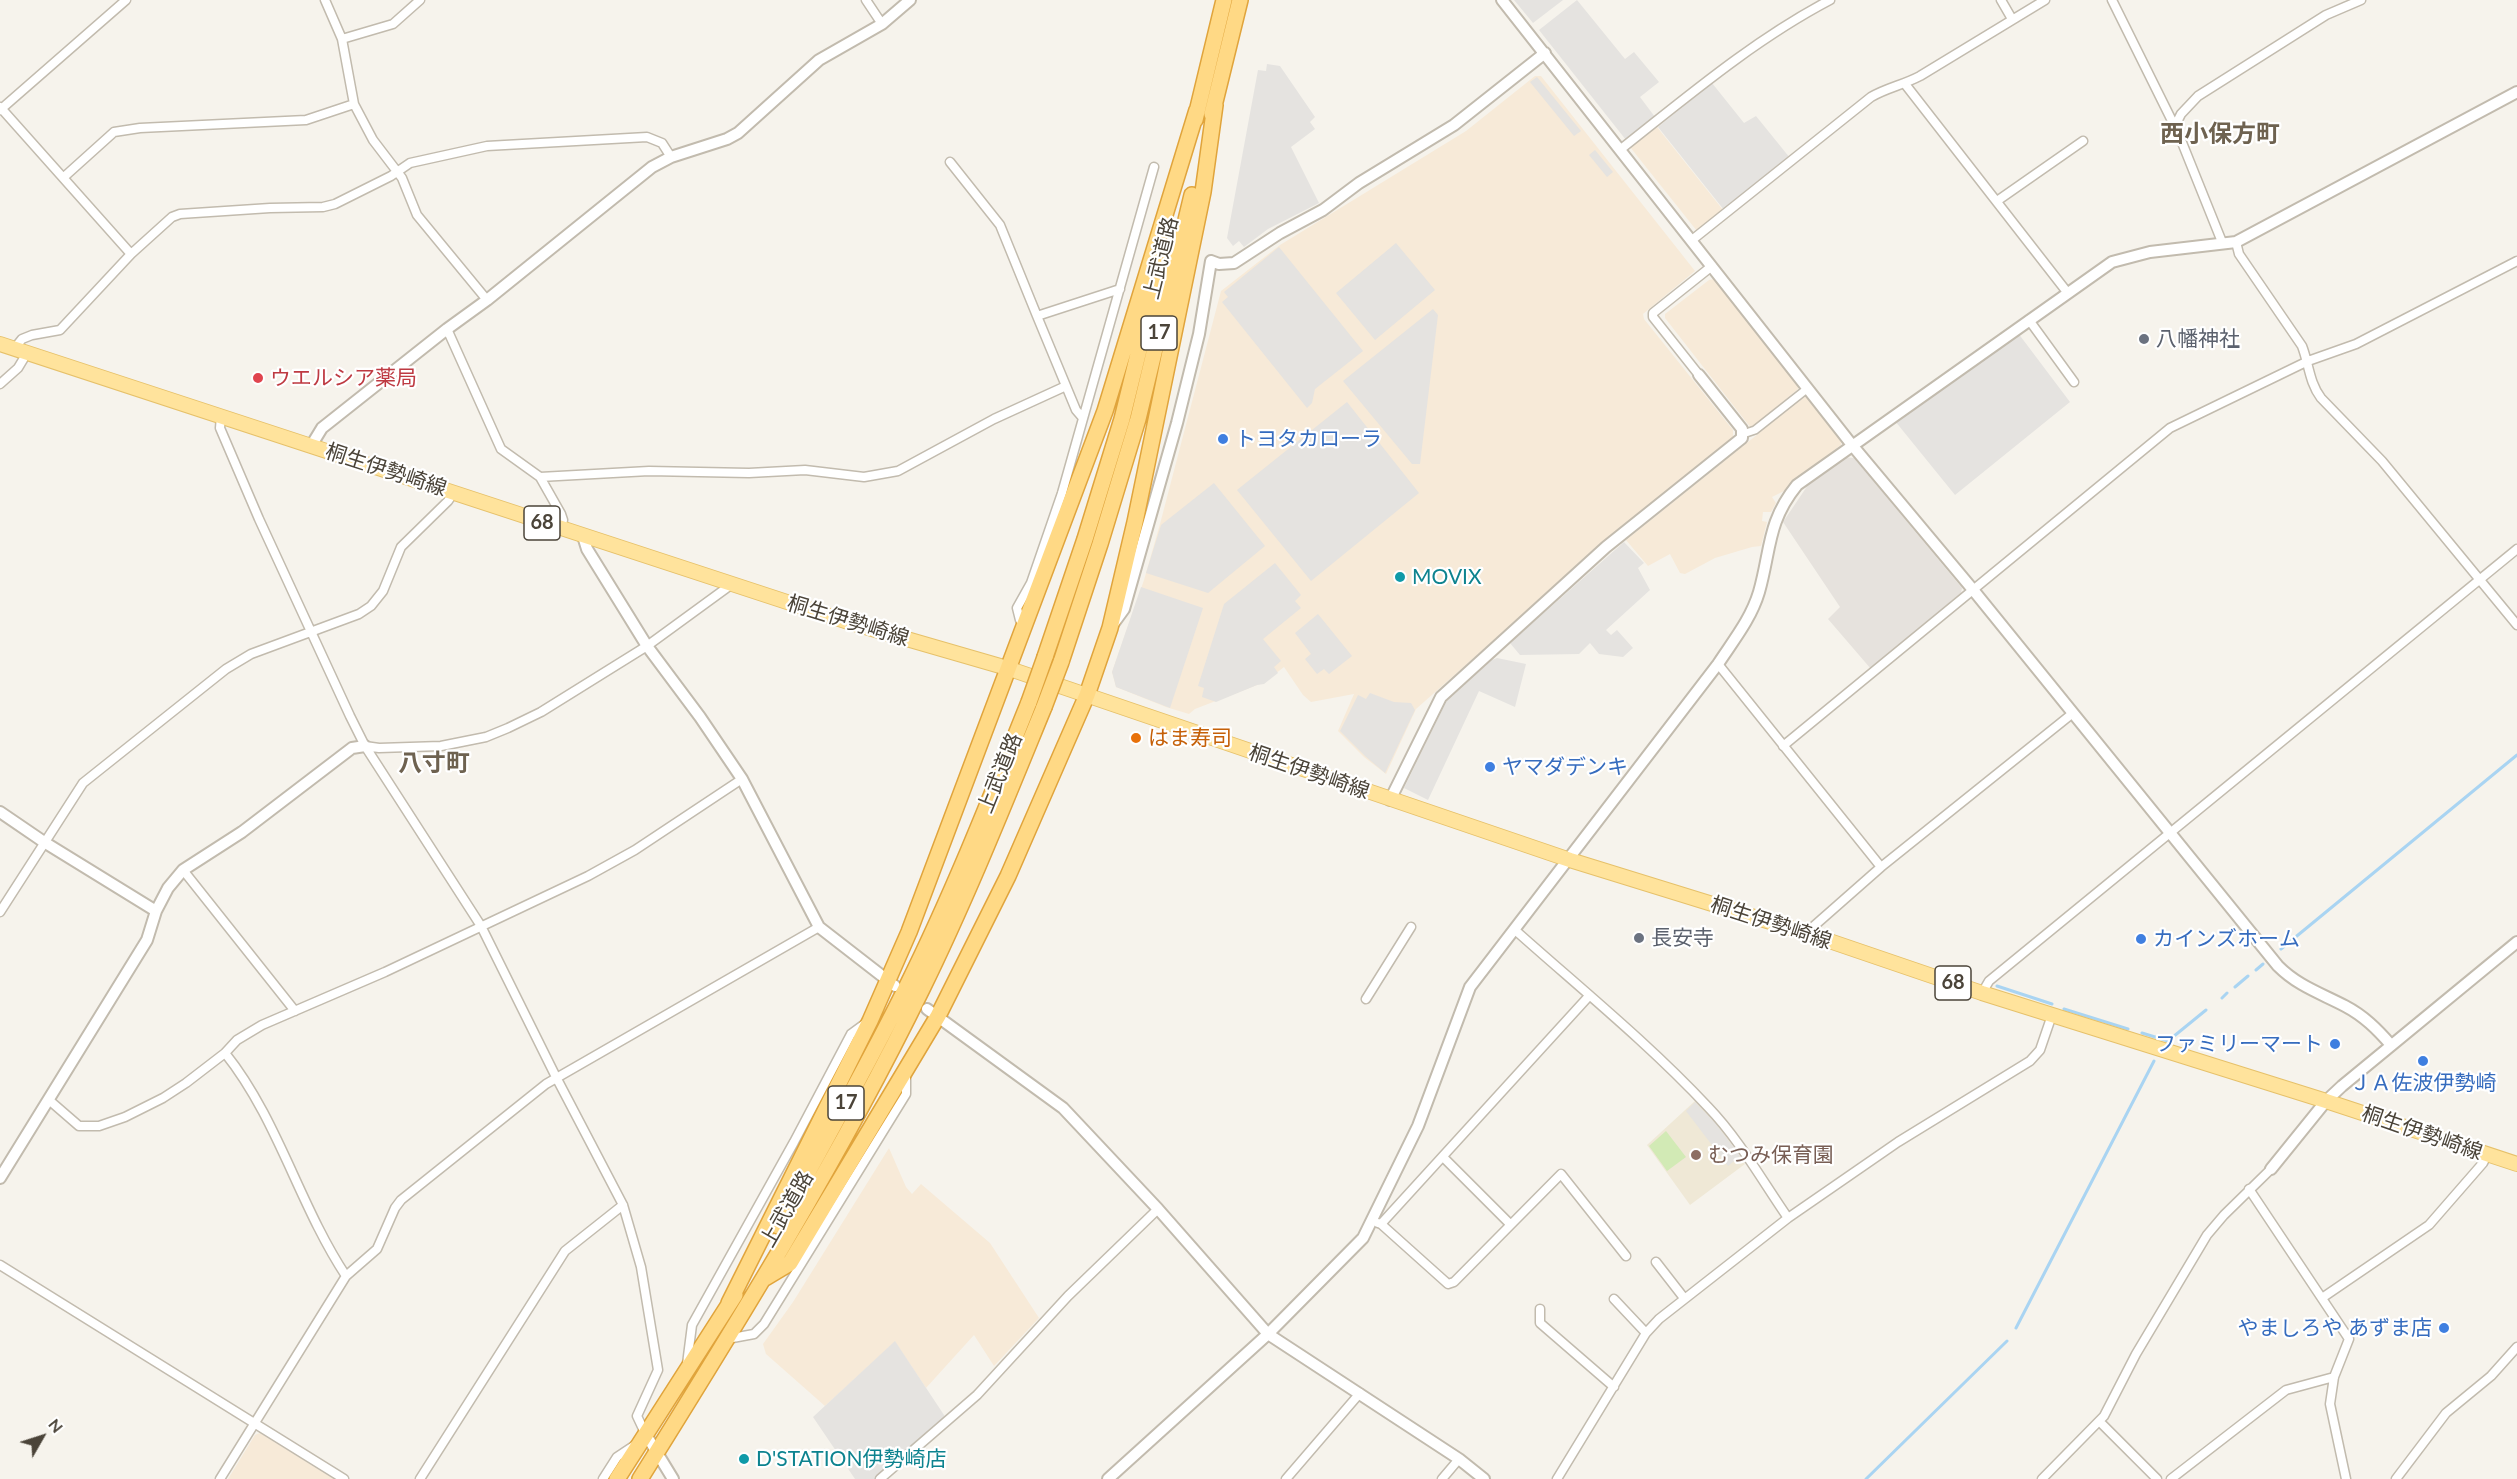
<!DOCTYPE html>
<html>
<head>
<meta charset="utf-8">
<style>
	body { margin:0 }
	#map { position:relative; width:2517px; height:1479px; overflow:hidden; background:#f6f3ec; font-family:Lato,sans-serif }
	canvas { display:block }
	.north { position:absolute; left:12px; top:1407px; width:60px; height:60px; -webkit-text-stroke:4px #fff; paint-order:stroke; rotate:51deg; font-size:16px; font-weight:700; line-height:24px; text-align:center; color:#4b4439 }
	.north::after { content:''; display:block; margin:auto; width:21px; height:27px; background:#4b4439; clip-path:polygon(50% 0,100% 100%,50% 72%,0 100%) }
</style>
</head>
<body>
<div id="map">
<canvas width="2517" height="1479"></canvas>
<div class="north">N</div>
</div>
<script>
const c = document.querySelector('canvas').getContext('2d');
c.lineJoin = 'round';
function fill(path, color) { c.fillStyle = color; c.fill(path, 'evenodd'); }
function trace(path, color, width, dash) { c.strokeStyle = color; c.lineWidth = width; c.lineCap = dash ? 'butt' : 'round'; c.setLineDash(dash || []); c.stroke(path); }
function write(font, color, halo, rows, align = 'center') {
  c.font = font + ' Lato,"Noto Sans JP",sans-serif'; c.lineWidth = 4.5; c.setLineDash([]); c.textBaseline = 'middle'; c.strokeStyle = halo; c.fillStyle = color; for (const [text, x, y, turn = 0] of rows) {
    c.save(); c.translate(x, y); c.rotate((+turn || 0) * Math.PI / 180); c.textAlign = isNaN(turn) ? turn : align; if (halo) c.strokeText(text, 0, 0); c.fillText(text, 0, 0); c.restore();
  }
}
const commercial = new Path2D(`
	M 1535,76 L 1541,76 L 1695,271 L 1643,314 L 1644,319 L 1733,430 L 1733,439 L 1613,535 L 1416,709 L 1386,774 L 1364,757 L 1338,731 L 1354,694 L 1311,702 L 1303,695 L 1284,667 L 1265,682 L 1195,709 L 1189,714 L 1166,707 L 1116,687 L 1112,672 L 1144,580 L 1160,524 L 1221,291 L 1280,245 L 1466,131 Z
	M 1657,127 L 1723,210 L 1697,231 L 1630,147 Z
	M 1714,279 L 1798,384 L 1798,389 L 1760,421 L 1765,428 L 1805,397 L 1810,398 L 1842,439 L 1841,445 L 1794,481 L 1784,491 L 1772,497 L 1776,503 L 1771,512 L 1763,512 L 1762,521 L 1767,522 L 1761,546 L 1752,547 L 1715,558 L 1685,574 L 1680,573 L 1670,554 L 1648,566 L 1626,540 L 1763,430 L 1757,423 L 1751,428 L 1665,318 L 1665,314 L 1709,280 Z
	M 889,1148 L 906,1187 L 912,1194 L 921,1184 L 990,1243 L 1039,1318 L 994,1366 L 974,1335 L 926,1388 L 895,1342 L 825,1406 L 766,1354 L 763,1344 L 793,1302 Z
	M 260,1433 L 334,1479 L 228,1479 L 255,1435 Z`);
const industrial = new Path2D(`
	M 1843,457 L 1854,458 L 1962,588 L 1961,593 L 1871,669 L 1828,619 L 1840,607 L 1783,522 L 1808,485 Z`);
const education = new Path2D(`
	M 1696,1100 L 1717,1123 L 1745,1164 L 1690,1205 L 1647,1145 Z`);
const green = new Path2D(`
	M 1666,1131 L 1686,1157 L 1667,1171 L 1649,1146 Z`);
const parking = new Path2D(`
	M 1514,0 L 1563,0 L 1533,23 Z
	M 1577,0 L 1625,59 L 1634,52 L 1659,82 L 1640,97 L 1655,117 L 1626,140 L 1539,30 Z
	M 1267,64 L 1280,66 L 1315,117 L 1310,122 L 1315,129 L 1291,147 L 1319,203 L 1268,229 L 1244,247 L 1239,241 L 1233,246 L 1227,238 L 1258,70 L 1266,71 Z
	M 1537,77 L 1581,131 L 1574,136 L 1530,82 Z
	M 1712,83 L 1744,123 L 1756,116 L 1790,158 L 1724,210 L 1658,127 Z
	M 1595,150 L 1613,172 L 1607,177 L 1589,155 Z
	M 1396,243 L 1435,290 L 1375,340 L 1336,293 Z
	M 1279,247 L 1363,351 L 1315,389 L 1312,403 L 1307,408 L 1222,302 L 1228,297 L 1224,292 Z
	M 1433,309 L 1438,315 L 1420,464 L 1412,464 L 1343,381 Z
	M 2018,333 L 2070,402 L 1955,495 L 1895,421 Z
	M 1347,402 L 1419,493 L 1311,581 L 1237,490 Z
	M 1214,483 L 1265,546 L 1208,593 L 1146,573 L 1161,525 Z
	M 1624,542 L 1644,563 L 1638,568 L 1650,590 L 1606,630 L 1611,635 L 1617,630 L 1633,648 L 1623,657 L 1599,654 L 1590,643 L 1579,654 L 1520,655 L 1510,643 Z
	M 1275,563 L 1301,595 L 1295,601 L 1301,608 L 1263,639 L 1281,661 L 1274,667 L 1278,673 L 1264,684 L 1257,685 L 1216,702 L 1202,697 L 1204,688 L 1198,686 L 1224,604 Z
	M 1141,587 L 1203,608 L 1170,708 L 1116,687 L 1112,672 Z
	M 1318,614 L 1352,656 L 1329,674 L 1324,669 L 1317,674 L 1305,659 L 1311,654 L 1295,633 Z
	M 1497,658 L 1526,664 L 1515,707 L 1479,691 L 1428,800 L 1404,788 L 1446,702 L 1492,660 Z
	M 1370,693 L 1394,702 L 1411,703 L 1415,710 L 1385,773 L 1365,756 L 1340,731 L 1358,695 L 1366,699 Z
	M 1695,1102 L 1716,1124 L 1740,1156 L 1728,1166 L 1686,1111 Z
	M 895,1341 L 946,1418 L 877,1479 L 855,1479 L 813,1417 Z`);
const stream = new Path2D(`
	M 2281,949 L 2517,755
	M 2256,970 L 2263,964
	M 1997,986 L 2052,1004
	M 2235,987 L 2248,976
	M 2222,998 L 2227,993
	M 2064,1009 L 2128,1029
	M 2142,1033 L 2168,1041 L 2206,1010
	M 2016,1328 L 2154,1061
	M 1866,1479 L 2007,1341`);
const pedestrian = new Path2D(`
	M 1743,434 L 1755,430 L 1808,388`);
const minor = new Path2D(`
	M 325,0 L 342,39 L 354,104 L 373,140 L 402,178 L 417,215 L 487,300
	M 866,0 L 882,24
	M 2001,0 L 2012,19
	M 2112,0 L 2179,135 L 2222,242
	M 342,39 L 393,24 L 420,0
	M 1905,84 L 2067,292
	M 0,107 L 131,254
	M 0,110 L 126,0
	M 2175,126 L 2181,114 L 2198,96 L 2326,15 L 2361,0
	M 1621,149 C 1688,96 1754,40 1830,0
	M 950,162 L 1000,225 L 1037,316 L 1120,289
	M 64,177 L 114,132 L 140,128 L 306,120 L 354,104
	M 1997,201 L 2083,141
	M 1692,240 L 1871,97 C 1886,88 1903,85 1920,76 L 2045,0
	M 2236,242 L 2239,254 L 2302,346 C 2309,364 2309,382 2321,398 L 2382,461 L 2517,625
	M 1037,316 L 1076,410 L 1082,417
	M 2029,320 L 2074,382
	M 447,329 L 501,449 L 540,477 L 561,514 L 563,520 L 561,529
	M 14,349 L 22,339 L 32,335 L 60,330 L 131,254 L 172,217 L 180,214 L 270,208 L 323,207 L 335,204 L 391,176 L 410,163 L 487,146 L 647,137 L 662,143 L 671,157
	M 1699,375 L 1653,317 L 1653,313 L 1712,266
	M 0,384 L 18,368 L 27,353
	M 221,416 L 220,428 L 259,519 L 350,716 L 365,746 L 481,926 L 556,1077 L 623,1205 L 641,1267 L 658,1370 L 637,1416 L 645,1433
	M 540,477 L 649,471 L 749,473 L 805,470 L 864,477 L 898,471 L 994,419 L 1066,386
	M 1025,625 L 1020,620 L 1017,608 L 1031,583 L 1062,493 L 1154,167
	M 1718,664 L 1881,867
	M 365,746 L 379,748 L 441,746 L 486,737 L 508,728 L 541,712 L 647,646 L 732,584
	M 1783,746 L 2170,428 L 2308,361 L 2356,344 L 2517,261
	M 183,870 L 295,1011
	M 0,912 L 83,783 L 226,669 L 251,654 L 359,614 L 371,606 L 383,591 L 401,547 L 448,501 L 454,492
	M 1515,930 C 1580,988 1648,1043 1708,1107 C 1739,1139 1763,1182 1788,1218
	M 1806,933 L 1881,867 L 2073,713
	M 1982,993 L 1989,981 L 2517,549
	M 1366,999 L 1411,927
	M 225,1053 C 278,1119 299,1205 346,1276
	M 49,1100 L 79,1126 L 99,1126 L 125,1117 L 163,1098 L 186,1083 L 225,1053 L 237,1040 L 262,1025 L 385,972 L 588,876 L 635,850 L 742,779
	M 1443,1157 L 1510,1224
	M 2249,1189 L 2349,1339 L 2334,1377 L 2330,1404 L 2346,1479
	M 1378,1223 L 1381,1224 L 1589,996
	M 1381,1224 L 1448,1284 L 1454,1282 L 1561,1174 L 1626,1256
	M 1656,1262 L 1684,1298
	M 0,1265 L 344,1479
	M 2322,1298 L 2429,1225 L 2483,1163 L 2487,1155
	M 1614,1299 L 1646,1333
	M 1540,1309 L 1540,1323 L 1614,1387
	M 727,1339 L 754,1334 L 764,1324 L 906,1094 L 906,1074
	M 687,1364 L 692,1325 L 794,1142 L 851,1034 L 866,1023
	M 2100,1422 L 2157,1479
	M 220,1479 L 346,1276 L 377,1249 L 395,1208 L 401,1200 L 546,1084 L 819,927
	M 420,1479 L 565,1251 L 623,1205
	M 603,1479 L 617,1457 L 635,1445
	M 880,1479 L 977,1395 L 1068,1296 L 1158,1209
	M 1286,1479 L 1360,1393
	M 1442,1479 L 1459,1459
	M 1557,1479 L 1646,1333 L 1659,1319 L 1788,1218 L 1898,1142 L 2030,1061 L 2040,1050 L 2052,1015
	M 2042,1479 L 2104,1416 L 2136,1354 L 2207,1235 L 2224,1215 L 2271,1169
	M 2171,1479 L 2286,1390 L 2334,1377
	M 2396,1479 L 2446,1413 L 2491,1376 L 2517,1347`);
const tertiary = new Path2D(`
	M 1502,0 L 1852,445 L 1974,591 L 2278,966 C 2298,986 2320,993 2345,1006 C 2364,1016 2377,1029 2391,1045
	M 311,446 L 322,428 L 447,329 L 487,300 L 652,167 L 671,157 L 727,139 L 738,133 L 819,60 L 882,24 L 910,0
	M 583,536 L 587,549 L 647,646 L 700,717 L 742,779 L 819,927 L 895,986
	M 1111,627 L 1124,609 L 1177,423 L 1199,334 L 1211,261 L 1219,264 L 1234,263 L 1280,233 L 1323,210 L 1359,183 L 1454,125 L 1545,53
	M 1390,800 L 1441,697 L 1606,547 L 1742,438 L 1742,429 L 1699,375
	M 0,812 L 44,842 L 156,911
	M 927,1009 L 1063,1108 L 1158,1209 L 1268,1334 L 1459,1459 L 1484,1479
	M 2271,1169 L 2326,1101 L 2342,1086 L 2517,942
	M 0,1178 L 147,940 L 156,911 L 168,888 L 183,870 L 242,832 L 352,748 L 365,746
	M 645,1433 L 673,1479
	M 1108,1479 L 1268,1334 L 1363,1238 L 1418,1126 L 1470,987 L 1718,664 C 1733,641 1751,619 1759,592 C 1771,550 1767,522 1797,485 L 2112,262 L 2150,252 L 2236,242 L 2517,92`);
const primary = new Path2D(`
	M 0,344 L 848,622 L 1007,668 L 1570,860 L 1806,933 L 1982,993 L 2326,1101 L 2517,1164`);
const trunk = new Path2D(`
	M 1212,114 L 1240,0
	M 1195,120 L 1224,0
	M 1045,657 L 1085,539 L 1122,419 L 1162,257
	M 1061,662 L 1100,544 L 1138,419 L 1192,195
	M 778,1226 C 822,1147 867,1067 907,986 C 953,893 991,797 1029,702
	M 765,1278 L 790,1263 L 938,1016 L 1008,876 L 1087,695 L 1110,628 L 1135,522 L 1203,192 L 1215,105
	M 729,1303 L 870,1021 L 909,932 L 1105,411 L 1197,110
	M 617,1479 L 735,1295
	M 640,1479 C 740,1319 839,1159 922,989 C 967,897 1005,802 1044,707`);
const trunkBridge = new Path2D(`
	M 1029,702 L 1045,657
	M 1044,707 L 1061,662`);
const markers = [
	[2144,339,6,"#6b7280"],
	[258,378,6,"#e0444e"],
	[1223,439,6,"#3f7fe0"],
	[1400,577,6,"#0f9aa8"],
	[1136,738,6,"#e8710a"],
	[1490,767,6,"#3f7fe0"],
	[1639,938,6,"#6b7280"],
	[2141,939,6,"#3f7fe0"],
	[2335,1044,6,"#3f7fe0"],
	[2423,1061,6,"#3f7fe0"],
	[1696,1155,6,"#8d6e63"],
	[2444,1328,6,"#3f7fe0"],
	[744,1459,6,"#0f9aa8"]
];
const shields = [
	[1159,333,36],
	[542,523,36],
	[1953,983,36],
	[846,1103,36]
];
const shieldNames = [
	["17",1159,333],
	["68",542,523],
	["68",1953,983],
	["17",846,1103]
];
const streetNames = [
	["上武道路",1161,258,-76],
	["桐生伊勢崎線",386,470,18],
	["桐生伊勢崎線",848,621,17],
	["桐生伊勢崎線",1309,772,19],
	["上武道路",1000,773,-68],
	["桐生伊勢崎線",1771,923,18],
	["桐生伊勢崎線",2422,1133,19],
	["上武道路",787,1209,-60]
];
const worshipNames = [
	["八幡神社",2156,339],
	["長安寺",1651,938]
];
const healthNames = [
	["ウエルシア薬局",270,378]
];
const shopNames = [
	["トヨタカローラ",1235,439],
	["ヤマダデンキ",1502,767],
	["カインズホーム",2153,939],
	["ファミリーマート",2323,1044,"right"],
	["ＪＡ佐波伊勢崎",2423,1083,"center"],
	["やましろや あずま店",2432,1328,"right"]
];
const cultureNames = [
	["MOVIX",1412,577],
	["D'STATION伊勢崎店",756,1459]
];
const foodNames = [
	["はま寿司",1148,738]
];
const educationNames = [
	["むつみ保育園",1708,1155]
];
const quarterNames = [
	["西小保方町",2220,134],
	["八寸町",434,763]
];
fill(commercial, '#f7ead8');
fill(industrial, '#e6e2dd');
fill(education, '#efe8d6');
fill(green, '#d2eab5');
fill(parking, '#e5e3e0');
trace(stream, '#a9d4f2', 3);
trace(pedestrian, '#c2bbae', 10);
trace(minor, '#c2bbae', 11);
trace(tertiary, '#c2bbae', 14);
trace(primary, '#e6c16a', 16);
trace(trunk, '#e0a43c', 18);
trace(pedestrian, '#fff', 7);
trace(minor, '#fff', 8);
trace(tertiary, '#fff', 10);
trace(primary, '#ffe39c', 14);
trace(trunk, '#ffd985', 15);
trace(trunkBridge, '#e0a43c', 18, []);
trace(trunkBridge, '#ffd985', 15);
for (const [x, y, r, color] of markers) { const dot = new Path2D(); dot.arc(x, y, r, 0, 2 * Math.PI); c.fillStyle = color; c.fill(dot); trace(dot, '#fff', 2); }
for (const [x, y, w] of shields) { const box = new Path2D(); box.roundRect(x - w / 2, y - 17, w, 34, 4.5); c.fillStyle = '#fff'; c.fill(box); trace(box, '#4b4439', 1.5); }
write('bold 20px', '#4b4439', null, shieldNames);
write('21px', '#4b4439', '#fff', streetNames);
write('21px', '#5b616d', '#fff', worshipNames, 'left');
write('21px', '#be3a42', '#fff', healthNames, 'left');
write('21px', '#366cbe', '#fff', shopNames, 'left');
write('21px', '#0d838f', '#fff', cultureNames, 'left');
write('21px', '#c56008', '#fff', foodNames, 'left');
write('21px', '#785e54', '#fff', educationNames, 'left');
write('bold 24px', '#6e6250', '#fff', quarterNames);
</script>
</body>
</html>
